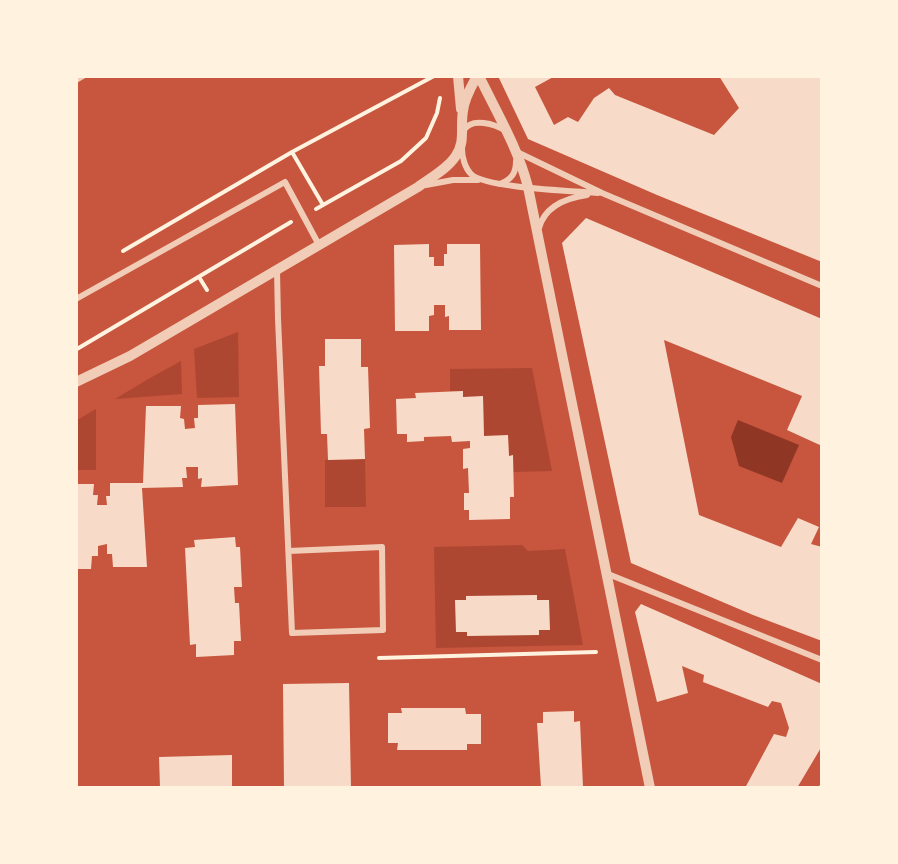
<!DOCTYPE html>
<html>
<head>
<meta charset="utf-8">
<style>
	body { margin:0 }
	#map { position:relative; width:898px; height:864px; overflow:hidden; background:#c8553d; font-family:"Noto Sans",sans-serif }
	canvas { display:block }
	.frame { position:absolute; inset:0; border:78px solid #fff3e0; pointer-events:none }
</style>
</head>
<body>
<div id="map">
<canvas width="898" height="864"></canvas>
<div class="frame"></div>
</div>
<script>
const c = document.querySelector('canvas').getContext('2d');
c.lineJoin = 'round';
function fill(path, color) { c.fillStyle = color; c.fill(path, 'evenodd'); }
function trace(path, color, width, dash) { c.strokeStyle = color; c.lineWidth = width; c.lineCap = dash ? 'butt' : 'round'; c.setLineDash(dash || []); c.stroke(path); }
const green = new Path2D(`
	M 238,332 L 239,397 L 197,398 L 194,349 Z
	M 181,361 L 182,394 L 115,399 L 150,378 Z
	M 532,368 L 552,471 L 513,472 L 513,456 L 509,456 L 508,436 L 484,436 L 483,397 L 463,397 L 463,391 L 450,391 L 450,369 Z
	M 96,409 L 96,470 L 77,470 L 77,420 Z
	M 365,459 L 366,507 L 325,507 L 325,460 Z
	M 522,545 L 528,551 L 565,549 L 583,645 L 436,648 L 434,547 Z`);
const water = new Path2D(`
	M 738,420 L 799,445 L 782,483 L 739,466 L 731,437 Z`);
const building = new Path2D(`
	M 498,76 L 555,76 L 535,87 L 554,125 L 568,117 L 578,122 L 594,98 L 609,88 L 615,95 L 714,135 L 739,108 L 719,76 L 822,76 L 822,262 L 657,195 L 528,139 Z
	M 586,218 L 822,319 L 822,446 L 787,430 L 802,396 L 664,340 L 699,515 L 781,547 L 798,518 L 819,527 L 811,544 L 822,547 L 822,641 L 753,615 L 631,563 L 562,243 Z
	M 429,244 L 429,257 L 434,257 L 434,266 L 444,266 L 444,254 L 447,254 L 447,244 L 480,244 L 481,330 L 449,330 L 449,316 L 445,317 L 445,305 L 434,305 L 434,315 L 429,316 L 429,331 L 395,331 L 394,245 Z
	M 325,339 L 361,339 L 361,367 L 368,367 L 370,428 L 364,429 L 365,459 L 328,460 L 327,434 L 321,434 L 319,366 L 325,366 Z
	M 463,391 L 463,397 L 483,396 L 484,436 L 508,435 L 509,456 L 513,455 L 514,497 L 510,497 L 510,519 L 469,520 L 469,510 L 464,510 L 464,493 L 469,493 L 468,468 L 463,469 L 463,449 L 470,448 L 470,441 L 452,442 L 451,436 L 424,437 L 424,441 L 407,442 L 407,434 L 397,434 L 396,399 L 416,398 L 415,393 Z
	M 235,404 L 238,485 L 201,487 L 202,478 L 198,479 L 198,467 L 186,467 L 187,478 L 182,478 L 183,487 L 142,488 L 147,567 L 113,567 L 112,554 L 107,554 L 107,544 L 98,546 L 98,556 L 92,556 L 91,569 L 76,569 L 76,484 L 94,484 L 93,495 L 98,495 L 97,505 L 107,505 L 106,496 L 110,496 L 110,483 L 143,483 L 146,406 L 181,406 L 180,418 L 184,419 L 185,429 L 195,428 L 194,418 L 198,418 L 198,405 Z
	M 235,537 L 236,547 L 240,547 L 242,587 L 234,587 L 235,603 L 239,603 L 241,641 L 234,641 L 234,655 L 196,657 L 196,644 L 190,645 L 185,548 L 195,547 L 194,540 Z
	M 537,595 L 537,600 L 549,600 L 550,630 L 539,630 L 539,635 L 467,636 L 467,632 L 456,632 L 455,600 L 466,600 L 466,596 Z
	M 641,604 L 822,684 L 822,746 L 797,788 L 745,788 L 774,734 L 786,737 L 789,728 L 781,703 L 772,701 L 768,707 L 703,682 L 704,675 L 682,666 L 688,693 L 657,702 L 635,612 Z
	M 349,683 L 351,788 L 284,788 L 283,684 Z
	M 401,708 L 465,708 L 466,714 L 481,714 L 481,744 L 467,744 L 467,750 L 397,750 L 398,743 L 388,743 L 388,713 L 402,713 Z
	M 574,711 L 574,722 L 580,721 L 583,787 L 541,787 L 537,723 L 543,723 L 543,712 Z
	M 232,755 L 232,788 L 160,788 L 159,757 Z`);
const path = new Path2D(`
	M 292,152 L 434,76
	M 323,205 L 401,161 L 426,138 L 437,113 L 440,98
	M 123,251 L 292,152 L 323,205 L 316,209
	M 199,277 L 207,290
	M 77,349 L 291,222
	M 379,658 L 596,652`);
const minor = new Path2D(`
	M 76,80 L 83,76
	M 464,130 C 472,117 495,124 506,131
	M 462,149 C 462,157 465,168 471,174 C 484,188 575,191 598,193
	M 517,152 L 602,193 L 822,286
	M 500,184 C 512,179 516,173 516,161
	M 426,185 L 453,180 L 478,180
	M 539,228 C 545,206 566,198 587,195
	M 277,270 L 278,319 L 292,633 L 383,630 L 382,547 L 289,551
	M 76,299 L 285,182 L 319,245
	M 608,574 L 822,660
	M 821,788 L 822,787`);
const tertiary = new Path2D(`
	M 458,76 L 461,109
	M 479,76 C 497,113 518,148 528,187 L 650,788
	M 76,382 L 130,356 L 418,187 C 430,178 447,169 455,157 C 466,143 460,127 463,111 C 464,99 471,87 477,76`);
fill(green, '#ae4732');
fill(water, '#8f3625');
fill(building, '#f7dbc8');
trace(path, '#fff3e0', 4);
trace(minor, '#f1ccb7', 6);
trace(tertiary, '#f1ccb7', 10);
</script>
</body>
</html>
